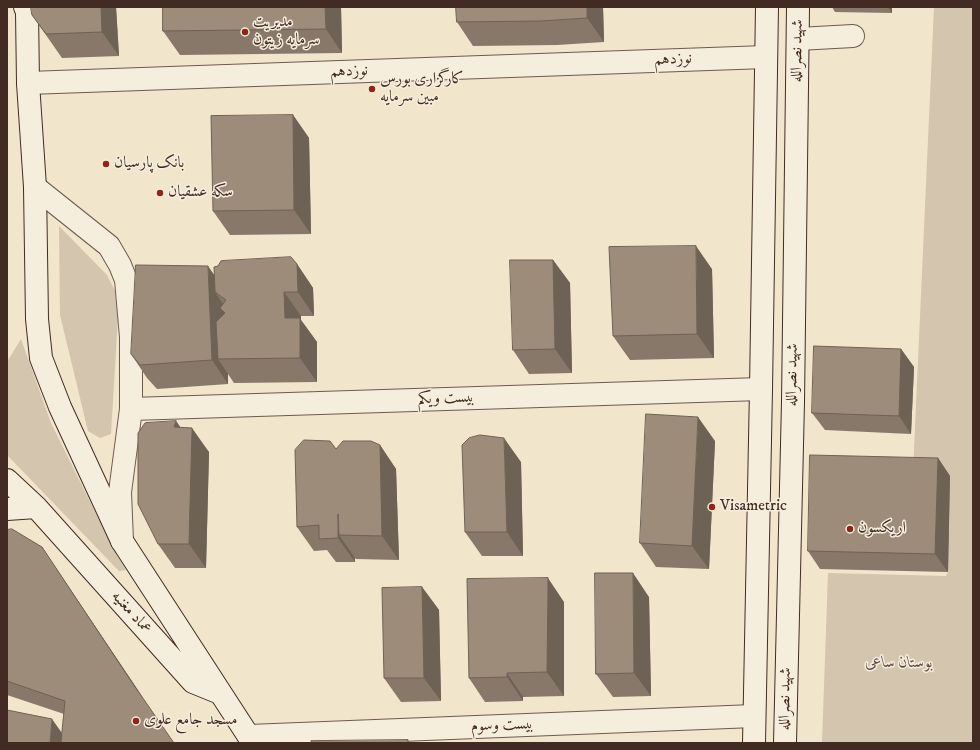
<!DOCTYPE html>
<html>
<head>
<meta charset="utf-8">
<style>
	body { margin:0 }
	#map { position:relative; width:980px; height:750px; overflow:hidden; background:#f1e5cb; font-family:"IM FELL DW Pica",serif }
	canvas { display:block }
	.frame { position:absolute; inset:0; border:8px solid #422b23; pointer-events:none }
</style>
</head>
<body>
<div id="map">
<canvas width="980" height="750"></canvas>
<div class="frame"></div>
</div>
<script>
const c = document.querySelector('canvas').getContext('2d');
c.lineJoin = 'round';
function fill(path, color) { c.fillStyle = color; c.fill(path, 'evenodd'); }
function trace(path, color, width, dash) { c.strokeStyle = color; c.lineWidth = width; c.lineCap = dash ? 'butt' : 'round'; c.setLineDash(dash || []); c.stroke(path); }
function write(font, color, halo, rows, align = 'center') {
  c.font = font + ' "IM FELL DW Pica",Amiri,serif'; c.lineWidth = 3; c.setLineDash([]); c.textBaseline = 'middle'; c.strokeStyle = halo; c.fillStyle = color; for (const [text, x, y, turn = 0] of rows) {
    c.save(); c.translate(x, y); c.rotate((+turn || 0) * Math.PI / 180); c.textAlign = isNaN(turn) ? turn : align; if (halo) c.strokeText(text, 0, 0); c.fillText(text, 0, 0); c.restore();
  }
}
const green = new Path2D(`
	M 934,7 L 973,7 L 973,743 L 822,743 L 828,573 L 946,576 L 948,572 L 950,477 L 913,472 Z
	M 59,226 L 107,275 L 119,299 L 111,434 L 100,438 L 88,431 L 60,315 Z
	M 21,339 L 51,423 L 116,554 L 126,570 L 119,571 L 7,455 L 7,362 Z`);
const minor = new Path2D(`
	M 798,39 L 853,36`);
const tertiary = new Path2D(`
	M 28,83 L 766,57
	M 35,187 L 109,246 L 120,265 L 126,280 L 131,337 L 131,409 L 120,492 L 122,541
	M 131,409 L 761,389
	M 249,736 L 754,716`);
const secondary = new Path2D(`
	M 25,7 L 27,12 L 28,83 L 35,187 L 37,319 L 41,358 L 60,407 L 122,541 L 253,743
	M 7,480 L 36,507 L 193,682 L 220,693
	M 7,509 L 36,507
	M 754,743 L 761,389 L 767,7
	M 785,743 L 793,402 L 798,7`);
const wall = new Path2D(`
	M 116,7 L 119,56 L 62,58 L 32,15 Z
	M 341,7 L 342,53 L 180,55 L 163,31 Z
	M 456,7 L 603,7 L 604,42 L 557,45 L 473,46 L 457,22 Z
	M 832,7 L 892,7 L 892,13 L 835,12 Z
	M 293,115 L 309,138 L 311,234 L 230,235 L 213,211 Z
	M 553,260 L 570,283 L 572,373 L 529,374 L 513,350 Z
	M 297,264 L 313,288 L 314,316 L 301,316 L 301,320 L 317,342 L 317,382 L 234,383 L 228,374 L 228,384 L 157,389 L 147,378 L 131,354 L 214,275 Z
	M 712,269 L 714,358 L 630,360 L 613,336 Z
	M 901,349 L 914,367 L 911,434 L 825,430 L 812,413 Z
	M 176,421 L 180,427 L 209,452 L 206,568 L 175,568 L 158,544 Z
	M 715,441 L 709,569 L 656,567 L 640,543 Z
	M 380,445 L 396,469 L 399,560 L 356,559 L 355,558 L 355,562 L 336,562 L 327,550 L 314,551 L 297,527 L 336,449 Z
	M 938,458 L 950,476 L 948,572 L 820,569 L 808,551 Z
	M 521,462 L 523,556 L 482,556 L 465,532 Z
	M 7,530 L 42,547 L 143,698 L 62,732 L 64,714 L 7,695 Z
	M 422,587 L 439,610 L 441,701 L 401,702 L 384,678 Z
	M 649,597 L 651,696 L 613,697 L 596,674 Z
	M 564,602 L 564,696 L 523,697 L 523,701 L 485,702 L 469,678 Z`);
const shadedWall = new Path2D(`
	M 101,7 L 116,7 L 119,56 L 102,32 Z
	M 325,7 L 341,7 L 342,53 L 326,29 Z
	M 587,7 L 603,7 L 604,42 L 587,18 Z
	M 888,7 L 892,7 L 892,13 Z
	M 293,115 L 309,138 L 311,234 L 294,210 Z
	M 696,246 L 712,269 L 714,358 L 697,334 Z
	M 553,260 L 570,283 L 572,373 L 555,349 Z
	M 297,264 L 313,288 L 314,316 L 298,292 Z
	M 208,266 L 224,289 L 215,292 L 225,307 L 220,308 L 226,315 L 218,359 L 228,374 L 228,384 L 212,360 Z
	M 284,292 L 301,316 L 301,320 L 317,342 L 317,382 L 300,358 L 285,318 Z
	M 901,349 L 914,367 L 911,434 L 899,416 Z
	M 698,417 L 715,441 L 709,569 L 692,546 Z
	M 176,421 L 192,444 L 192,428 L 209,452 L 206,568 L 189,544 L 174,427 Z
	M 504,438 L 521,462 L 523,556 L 507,532 Z
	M 380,445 L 396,469 L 399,560 L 382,536 Z
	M 938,458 L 950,476 L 948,572 L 935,554 Z
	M 338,514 L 339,535 L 355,558 L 355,562 L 338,538 Z
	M 42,547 L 54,565 L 144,699 L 131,681 Z
	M 633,573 L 649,597 L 651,696 L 634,673 Z
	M 548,578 L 564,602 L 564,696 L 547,672 Z
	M 422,587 L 439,610 L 441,701 L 424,678 Z
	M 507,673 L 523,697 L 523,701 L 507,677 Z
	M 52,719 L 69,743 L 50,743 Z`);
const building = new Path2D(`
	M 31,7 L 101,7 L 102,32 L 46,34 L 32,15 Z
	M 163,7 L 325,7 L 326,29 L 163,31 Z
	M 456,7 L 587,7 L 587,18 L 541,21 L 457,22 Z
	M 293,115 L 294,210 L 213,211 L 211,116 Z
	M 696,246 L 697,334 L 613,336 L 609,247 Z
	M 291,257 L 297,264 L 298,292 L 284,292 L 285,318 L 300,318 L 300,358 L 218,359 L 216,322 L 225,313 L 220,308 L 226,300 L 215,292 L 214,267 L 218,266 L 221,261 Z
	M 510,260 L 553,260 L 555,349 L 513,350 Z
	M 136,265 L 208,266 L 212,360 L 140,365 L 131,354 Z
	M 814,346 L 901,349 L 899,416 L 812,413 Z
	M 646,414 L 698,417 L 692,546 L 640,543 Z
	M 176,421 L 174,427 L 192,428 L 189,544 L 158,544 L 138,504 L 138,433 L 145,423 Z
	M 480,435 L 504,438 L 507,532 L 465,532 L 462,445 L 469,438 Z
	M 304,440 L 330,441 L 336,449 L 343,441 L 371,441 L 380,445 L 382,536 L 339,535 L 338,514 L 338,538 L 319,539 L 319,525 L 297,527 L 295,450 Z
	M 810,455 L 938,458 L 935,554 L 808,551 Z
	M 12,529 L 42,547 L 131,681 L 174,743 L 61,743 L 62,731 L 65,701 L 7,681 L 7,530 Z
	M 595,573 L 633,573 L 634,673 L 596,674 Z
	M 548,578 L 547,672 L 507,673 L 507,677 L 469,678 L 467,579 Z
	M 422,587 L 424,678 L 384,678 L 382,588 Z
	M 7,710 L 52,719 L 50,743 L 7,743 Z
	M 408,740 L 408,743 L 312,743 L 311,741 Z`);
const markers = [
	[245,32,4,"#8f2418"],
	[372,89,4,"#8f2418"],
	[106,164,4,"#8f2418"],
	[160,193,4,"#8f2418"],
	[712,507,4,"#8f2418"],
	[850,529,4,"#8f2418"],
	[136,721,4,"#8f2418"]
];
const poiNames = [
	["مدیریت",253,23],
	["سرمایه زیتون",253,41],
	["کارگزاری بورس",380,80],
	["مبین سرمایه",380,98],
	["بانک پارسیان",114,164],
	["سکه عشقیان",168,193],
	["Visametric",720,507],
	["اریکسون",858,529],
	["مسجد جامع علوی",144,721]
];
const streetNames = [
	["شهید نصرالله",798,51,-89],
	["نوزدهم",673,60,-2],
	["نوزدهم",349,72,-2],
	["شهید نصرالله",793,375,-89],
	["بیست ویکم",446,399,-2],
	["عماد مغنیه",131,613,48],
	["شهید نصرالله",786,699,-89],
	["بیست وسوم",502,726,-2]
];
const parkNames = [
	["بوستان ساعی",899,664]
];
fill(green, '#d3c5ae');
trace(minor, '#6e5a4d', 24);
trace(tertiary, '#6e5a4d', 24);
trace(secondary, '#422b23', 24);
trace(minor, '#f6eedd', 22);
trace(tertiary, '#f6eedd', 22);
trace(secondary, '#f6eedd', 22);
fill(wall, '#877869');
fill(shadedWall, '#6e6255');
fill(building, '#9d8c7a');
trace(building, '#6e6255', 1);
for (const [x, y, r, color] of markers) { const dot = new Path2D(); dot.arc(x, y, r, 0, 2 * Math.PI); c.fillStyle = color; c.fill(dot); trace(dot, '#f6eedd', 1.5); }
write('16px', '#422b23', '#f6eedd', poiNames, 'left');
write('16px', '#422b23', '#f6eedd', streetNames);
write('italic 16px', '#5f4a3f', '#f6eedd', parkNames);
</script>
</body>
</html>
